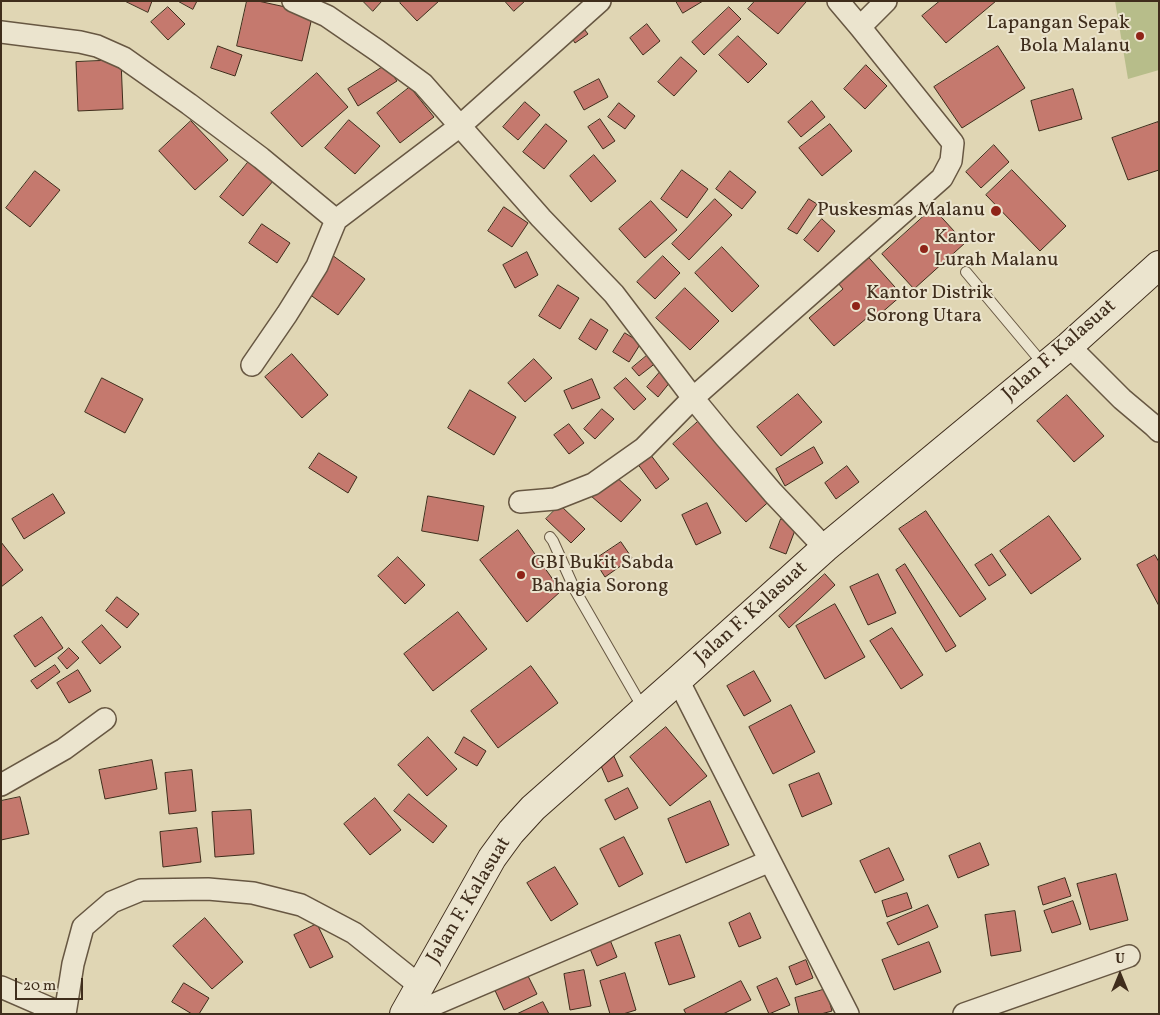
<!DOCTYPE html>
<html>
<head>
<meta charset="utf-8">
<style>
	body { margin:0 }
	#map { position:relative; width:1160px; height:1015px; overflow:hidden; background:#e0d6b4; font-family:Vollkorn,serif }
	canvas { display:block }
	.frame { position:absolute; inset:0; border:2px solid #3f2d1c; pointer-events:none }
	.north { position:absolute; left:1095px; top:950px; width:50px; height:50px; -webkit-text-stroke:4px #ebe4ce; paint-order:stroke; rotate:0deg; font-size:14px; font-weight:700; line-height:20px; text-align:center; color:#3f2d1c }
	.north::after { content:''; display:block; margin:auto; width:18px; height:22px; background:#3f2d1c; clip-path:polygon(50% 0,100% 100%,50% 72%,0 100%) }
	.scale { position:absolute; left:15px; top:978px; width:68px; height:22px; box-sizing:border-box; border:2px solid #3f2d1c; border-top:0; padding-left:6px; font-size:15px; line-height:18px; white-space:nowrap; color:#3f2d1c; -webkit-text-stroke:4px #ebe4ce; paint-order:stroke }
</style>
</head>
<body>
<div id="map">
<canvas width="1160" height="1015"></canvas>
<div class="frame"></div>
<div class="north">U</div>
<div class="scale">20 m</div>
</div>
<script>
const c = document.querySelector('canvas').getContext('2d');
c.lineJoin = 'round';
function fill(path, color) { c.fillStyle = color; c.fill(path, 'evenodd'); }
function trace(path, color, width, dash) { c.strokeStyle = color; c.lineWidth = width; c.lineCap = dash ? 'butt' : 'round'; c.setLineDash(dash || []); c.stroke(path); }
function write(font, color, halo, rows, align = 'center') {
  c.font = font + ' Vollkorn,serif'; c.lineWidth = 4; c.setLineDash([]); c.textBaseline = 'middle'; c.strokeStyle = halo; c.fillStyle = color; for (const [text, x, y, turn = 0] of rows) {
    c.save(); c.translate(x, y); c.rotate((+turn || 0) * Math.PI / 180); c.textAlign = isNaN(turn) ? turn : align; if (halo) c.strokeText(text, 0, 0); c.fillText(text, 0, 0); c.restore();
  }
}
const green = new Path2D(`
	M 1115,1 L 1159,1 L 1159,70 L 1128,79 Z`);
const building = new Path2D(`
	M 125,1 L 152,1 L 148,12 Z
	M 178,1 L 197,1 L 193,9 Z
	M 247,1 L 258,1 L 313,13 L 302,61 L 237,46 Z
	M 363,1 L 382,1 L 373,11 Z
	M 402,1 L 439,1 L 417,21 L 400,3 Z
	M 505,1 L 525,1 L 514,11 Z
	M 676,1 L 703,1 L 683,13 Z
	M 755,1 L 806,1 L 806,2 L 778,34 L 748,9 Z
	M 940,1 L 996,1 L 946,43 L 922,16 Z
	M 168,7 L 185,24 L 168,40 L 151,22 Z
	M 729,7 L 741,19 L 704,55 L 692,42 Z
	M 647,24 L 660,41 L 643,55 L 630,38 Z
	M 581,25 L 588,34 L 575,43 L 569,33 Z
	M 738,36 L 767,64 L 748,83 L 719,55 Z
	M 218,46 L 242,55 L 235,76 L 211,68 Z
	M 998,46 L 1025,88 L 962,128 L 934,87 Z
	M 681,57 L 697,71 L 674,96 L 658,82 Z
	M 121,60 L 123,109 L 78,111 L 76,62 Z
	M 386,65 L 397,81 L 358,106 L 348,89 Z
	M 866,65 L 887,86 L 865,109 L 844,89 Z
	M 317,73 L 348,107 L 302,147 L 271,113 Z
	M 599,79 L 608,97 L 584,110 L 574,92 Z
	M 410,87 L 434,117 L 400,143 L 377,113 Z
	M 1073,89 L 1082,119 L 1039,131 L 1031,101 Z
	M 812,101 L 825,117 L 801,137 L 788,122 Z
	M 525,102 L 540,115 L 518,140 L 503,127 Z
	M 619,103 L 635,116 L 625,129 L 608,117 Z
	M 600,119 L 615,141 L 603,149 L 588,127 Z
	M 349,120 L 380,146 L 355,174 L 325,148 Z
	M 191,121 L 228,160 L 195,190 L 159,151 Z
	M 1158,122 L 1159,125 L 1159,170 L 1128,180 L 1112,138 Z
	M 546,124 L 567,141 L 544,169 L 523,152 Z
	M 830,124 L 852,151 L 822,176 L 799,148 Z
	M 994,145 L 1009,162 L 981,188 L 966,172 Z
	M 594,155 L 616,181 L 591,202 L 570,176 Z
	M 250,160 L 274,180 L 243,216 L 220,197 Z
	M 682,170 L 708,189 L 687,218 L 661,199 Z
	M 1012,170 L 1066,226 L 1040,251 L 986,195 Z
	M 35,171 L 60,190 L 30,227 L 6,208 Z
	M 730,171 L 756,192 L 742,209 L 716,189 Z
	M 715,199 L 732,215 L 689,260 L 672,244 Z
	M 809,199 L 817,204 L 797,234 L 788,229 Z
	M 651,201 L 677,230 L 645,258 L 619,229 Z
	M 504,207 L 528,223 L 512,247 L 488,231 Z
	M 933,208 L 965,243 L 914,289 L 882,254 Z
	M 822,219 L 835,231 L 818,252 L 804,240 Z
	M 262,224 L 290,243 L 277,263 L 249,243 Z
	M 722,247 L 759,286 L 732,312 L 695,273 Z
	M 863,251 L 902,295 L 872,321 L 868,317 L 834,346 L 809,318 L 843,289 L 833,277 Z
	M 527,252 L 538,275 L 515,288 L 503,265 Z
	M 332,255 L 365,279 L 338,315 L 305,291 Z
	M 663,256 L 680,273 L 655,299 L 637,282 Z
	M 558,285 L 579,298 L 560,329 L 539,316 Z
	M 685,288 L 719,321 L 690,350 L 656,318 Z
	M 591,319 L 608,330 L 596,350 L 579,339 Z
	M 625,333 L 641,343 L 629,362 L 613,352 Z
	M 650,353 L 657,362 L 639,376 L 632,368 Z
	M 292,354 L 328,395 L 302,418 L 265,377 Z
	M 534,359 L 552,378 L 525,402 L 508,383 Z
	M 660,372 L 671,381 L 658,397 L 647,387 Z
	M 102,378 L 143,399 L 125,433 L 85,412 Z
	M 626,378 L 646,399 L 634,410 L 614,388 Z
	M 592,379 L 600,398 L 572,409 L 564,391 Z
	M 470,390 L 516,417 L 494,455 L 448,428 Z
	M 798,394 L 822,422 L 781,456 L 757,427 Z
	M 1067,395 L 1104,436 L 1074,462 L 1037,421 Z
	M 602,409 L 614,419 L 595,439 L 584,429 Z
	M 701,419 L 774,497 L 746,522 L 673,444 Z
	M 569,424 L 584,443 L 569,454 L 554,435 Z
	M 814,447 L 823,463 L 785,486 L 776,469 Z
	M 319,453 L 357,477 L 348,493 L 309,468 Z
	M 650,454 L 669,479 L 656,489 L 637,463 Z
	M 847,466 L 859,482 L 836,499 L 825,483 Z
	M 612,473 L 641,500 L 621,522 L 591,496 Z
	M 53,494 L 65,513 L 24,539 L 12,519 Z
	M 428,496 L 484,506 L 478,541 L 422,531 Z
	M 707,503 L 721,533 L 696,545 L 682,515 Z
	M 560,505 L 585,529 L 571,543 L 546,519 Z
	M 926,511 L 986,599 L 960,617 L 899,529 Z
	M 1049,516 L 1081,559 L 1031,594 L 1000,551 Z
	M 781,519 L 797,525 L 786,554 L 770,548 Z
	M 518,530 L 561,591 L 527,622 L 480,560 Z
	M 1,542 L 23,570 L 1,587 Z
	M 621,542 L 632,558 L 605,577 L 594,560 Z
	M 992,554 L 1006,575 L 989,586 L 975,565 Z
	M 1155,555 L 1159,562 L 1159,606 L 1137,565 Z
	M 398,557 L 425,585 L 405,604 L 378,576 Z
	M 905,564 L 956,646 L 946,652 L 896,570 Z
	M 825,574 L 835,585 L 789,628 L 779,616 Z
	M 878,574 L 896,613 L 868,625 L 850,587 Z
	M 117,597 L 139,614 L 127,628 L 106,611 Z
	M 835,604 L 865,657 L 825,679 L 796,626 Z
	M 458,612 L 487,649 L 433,691 L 404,654 Z
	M 42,617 L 63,648 L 35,667 L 14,636 Z
	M 102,625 L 121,647 L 100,664 L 82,642 Z
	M 892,628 L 923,675 L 901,689 L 870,641 Z
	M 69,648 L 79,658 L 67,669 L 58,658 Z
	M 55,665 L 60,672 L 37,689 L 31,681 Z
	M 531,666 L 558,703 L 498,748 L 471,711 Z
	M 78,670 L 91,691 L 69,703 L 57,683 Z
	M 754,671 L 771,701 L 744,716 L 727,686 Z
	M 791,705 L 815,752 L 773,774 L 749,727 Z
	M 666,727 L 707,776 L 670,806 L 630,757 Z
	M 428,737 L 457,769 L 427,796 L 398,765 Z
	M 464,737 L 486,751 L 477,766 L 455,753 Z
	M 612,752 L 623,776 L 608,782 L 598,759 Z
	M 152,760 L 157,789 L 105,799 L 99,770 Z
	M 192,770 L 196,811 L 169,814 L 165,773 Z
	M 819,773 L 832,804 L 802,817 L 789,785 Z
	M 628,788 L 638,808 L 615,820 L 605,800 Z
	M 409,794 L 447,826 L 433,843 L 394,811 Z
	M 20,797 L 29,834 L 1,840 L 1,801 Z
	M 375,798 L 401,830 L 370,855 L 344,824 Z
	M 710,801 L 729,845 L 686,863 L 668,819 Z
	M 251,810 L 254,854 L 215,857 L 212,812 Z
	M 197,828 L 201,862 L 163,867 L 160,832 Z
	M 624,837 L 643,874 L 619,887 L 600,849 Z
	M 980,843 L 989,865 L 958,878 L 949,856 Z
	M 889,848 L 904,880 L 875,893 L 860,861 Z
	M 555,867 L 578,904 L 551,921 L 527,883 Z
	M 1116,874 L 1128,920 L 1090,930 L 1077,884 Z
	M 1065,878 L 1071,896 L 1043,905 L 1038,887 Z
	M 907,893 L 912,908 L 887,917 L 882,901 Z
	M 1073,901 L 1081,924 L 1052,933 L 1044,911 Z
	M 928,905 L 938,927 L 898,945 L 887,923 Z
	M 1015,911 L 1021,951 L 991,956 L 985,915 Z
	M 750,913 L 761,938 L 739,947 L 729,923 Z
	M 205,918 L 243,962 L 212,989 L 173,946 Z
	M 317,924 L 333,957 L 310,968 L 294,935 Z
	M 608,935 L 617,957 L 597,966 L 588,944 Z
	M 680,935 L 695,977 L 669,985 L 655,943 Z
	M 929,942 L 941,972 L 894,990 L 882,960 Z
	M 806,960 L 813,978 L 796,985 L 789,967 Z
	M 524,968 L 537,994 L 504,1010 L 492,984 Z
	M 584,970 L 591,1006 L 570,1010 L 564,974 Z
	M 625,973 L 636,1010 L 623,1014 L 610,1014 L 600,981 Z
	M 777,978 L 790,1005 L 769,1014 L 757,987 Z
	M 741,981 L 751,1000 L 723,1014 L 686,1014 L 684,1010 Z
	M 184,983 L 209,998 L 199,1014 L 192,1014 L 172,1002 Z
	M 826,989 L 832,1011 L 821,1014 L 799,1014 L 795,998 Z
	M 543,1002 L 549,1014 L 517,1014 Z`);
const lane = new Path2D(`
	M 966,272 L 1044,365
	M 550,537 L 553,541 L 575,590 L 644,710`);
const street = new Path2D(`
	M 293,1 L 327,16 L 378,51 L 423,84 L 541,218 L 614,294 L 693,398 L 725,437 L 773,493 L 825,548
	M 860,27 L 886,1
	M 1,32 L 80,42 L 97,46 L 124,58 L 189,104 L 261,158 L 336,220 L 460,126 L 600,1
	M 1069,346 L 1122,399 L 1154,426 L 1159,431
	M 252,365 L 287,314 L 317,266 L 336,220
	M 520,502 L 555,499 L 593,484 L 644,448 L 693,398 L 942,178 L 951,161 L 953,143 L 860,27 L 838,1
	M 678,680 L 770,861 L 848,1014
	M 1,785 L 64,749 L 105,719
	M 1,987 L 63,1014
	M 65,1014 L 73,964 L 83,927 L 112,902 L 141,890 L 208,889 L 253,893 L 301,905 L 354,933 L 420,986
	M 412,1014 L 770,861
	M 964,1014 L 1129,956`);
const secondary = new Path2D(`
	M 404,1014 L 492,858 L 511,832 L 533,808 L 678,680 L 825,548 L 1069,346 L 1159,265`);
const markers = [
	[1140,36,5,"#8f2418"],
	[996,211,6,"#8f2418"],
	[924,249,5,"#8f2418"],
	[856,306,5,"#8f2418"],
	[521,575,5,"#8f2418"]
];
const poiNames = [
	["Lapangan Sepak",1130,24,"right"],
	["Bola Malanu",1130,47,"right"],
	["Puskesmas Malanu",985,211,"right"],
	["Kantor",934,238],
	["Lurah Malanu",934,261],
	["Kantor Distrik",866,294],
	["Sorong Utara",866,317],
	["GBI Bukit Sabda",531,564],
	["Bahagia Sorong",531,587]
];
const streetNames = [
	["Jalan F. Kalasuat",1060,351,-41],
	["Jalan F. Kalasuat",752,614,-42],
	["Jalan F. Kalasuat",470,901,-59]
];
fill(green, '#b7bd8a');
fill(building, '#c5796e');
trace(building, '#3f2d1c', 1);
trace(lane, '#675742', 12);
trace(street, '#675742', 24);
trace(secondary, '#3f2d1c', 30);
trace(lane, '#ebe4ce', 10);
trace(street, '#ebe4ce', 21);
trace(secondary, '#ebe4ce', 28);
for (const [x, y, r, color] of markers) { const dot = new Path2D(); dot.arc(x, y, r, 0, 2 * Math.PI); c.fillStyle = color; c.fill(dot); trace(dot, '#ebe4ce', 2); }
write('20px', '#3f2d1c', '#ebe4ce', poiNames, 'left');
write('20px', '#3f2d1c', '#ebe4ce', streetNames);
</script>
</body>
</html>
